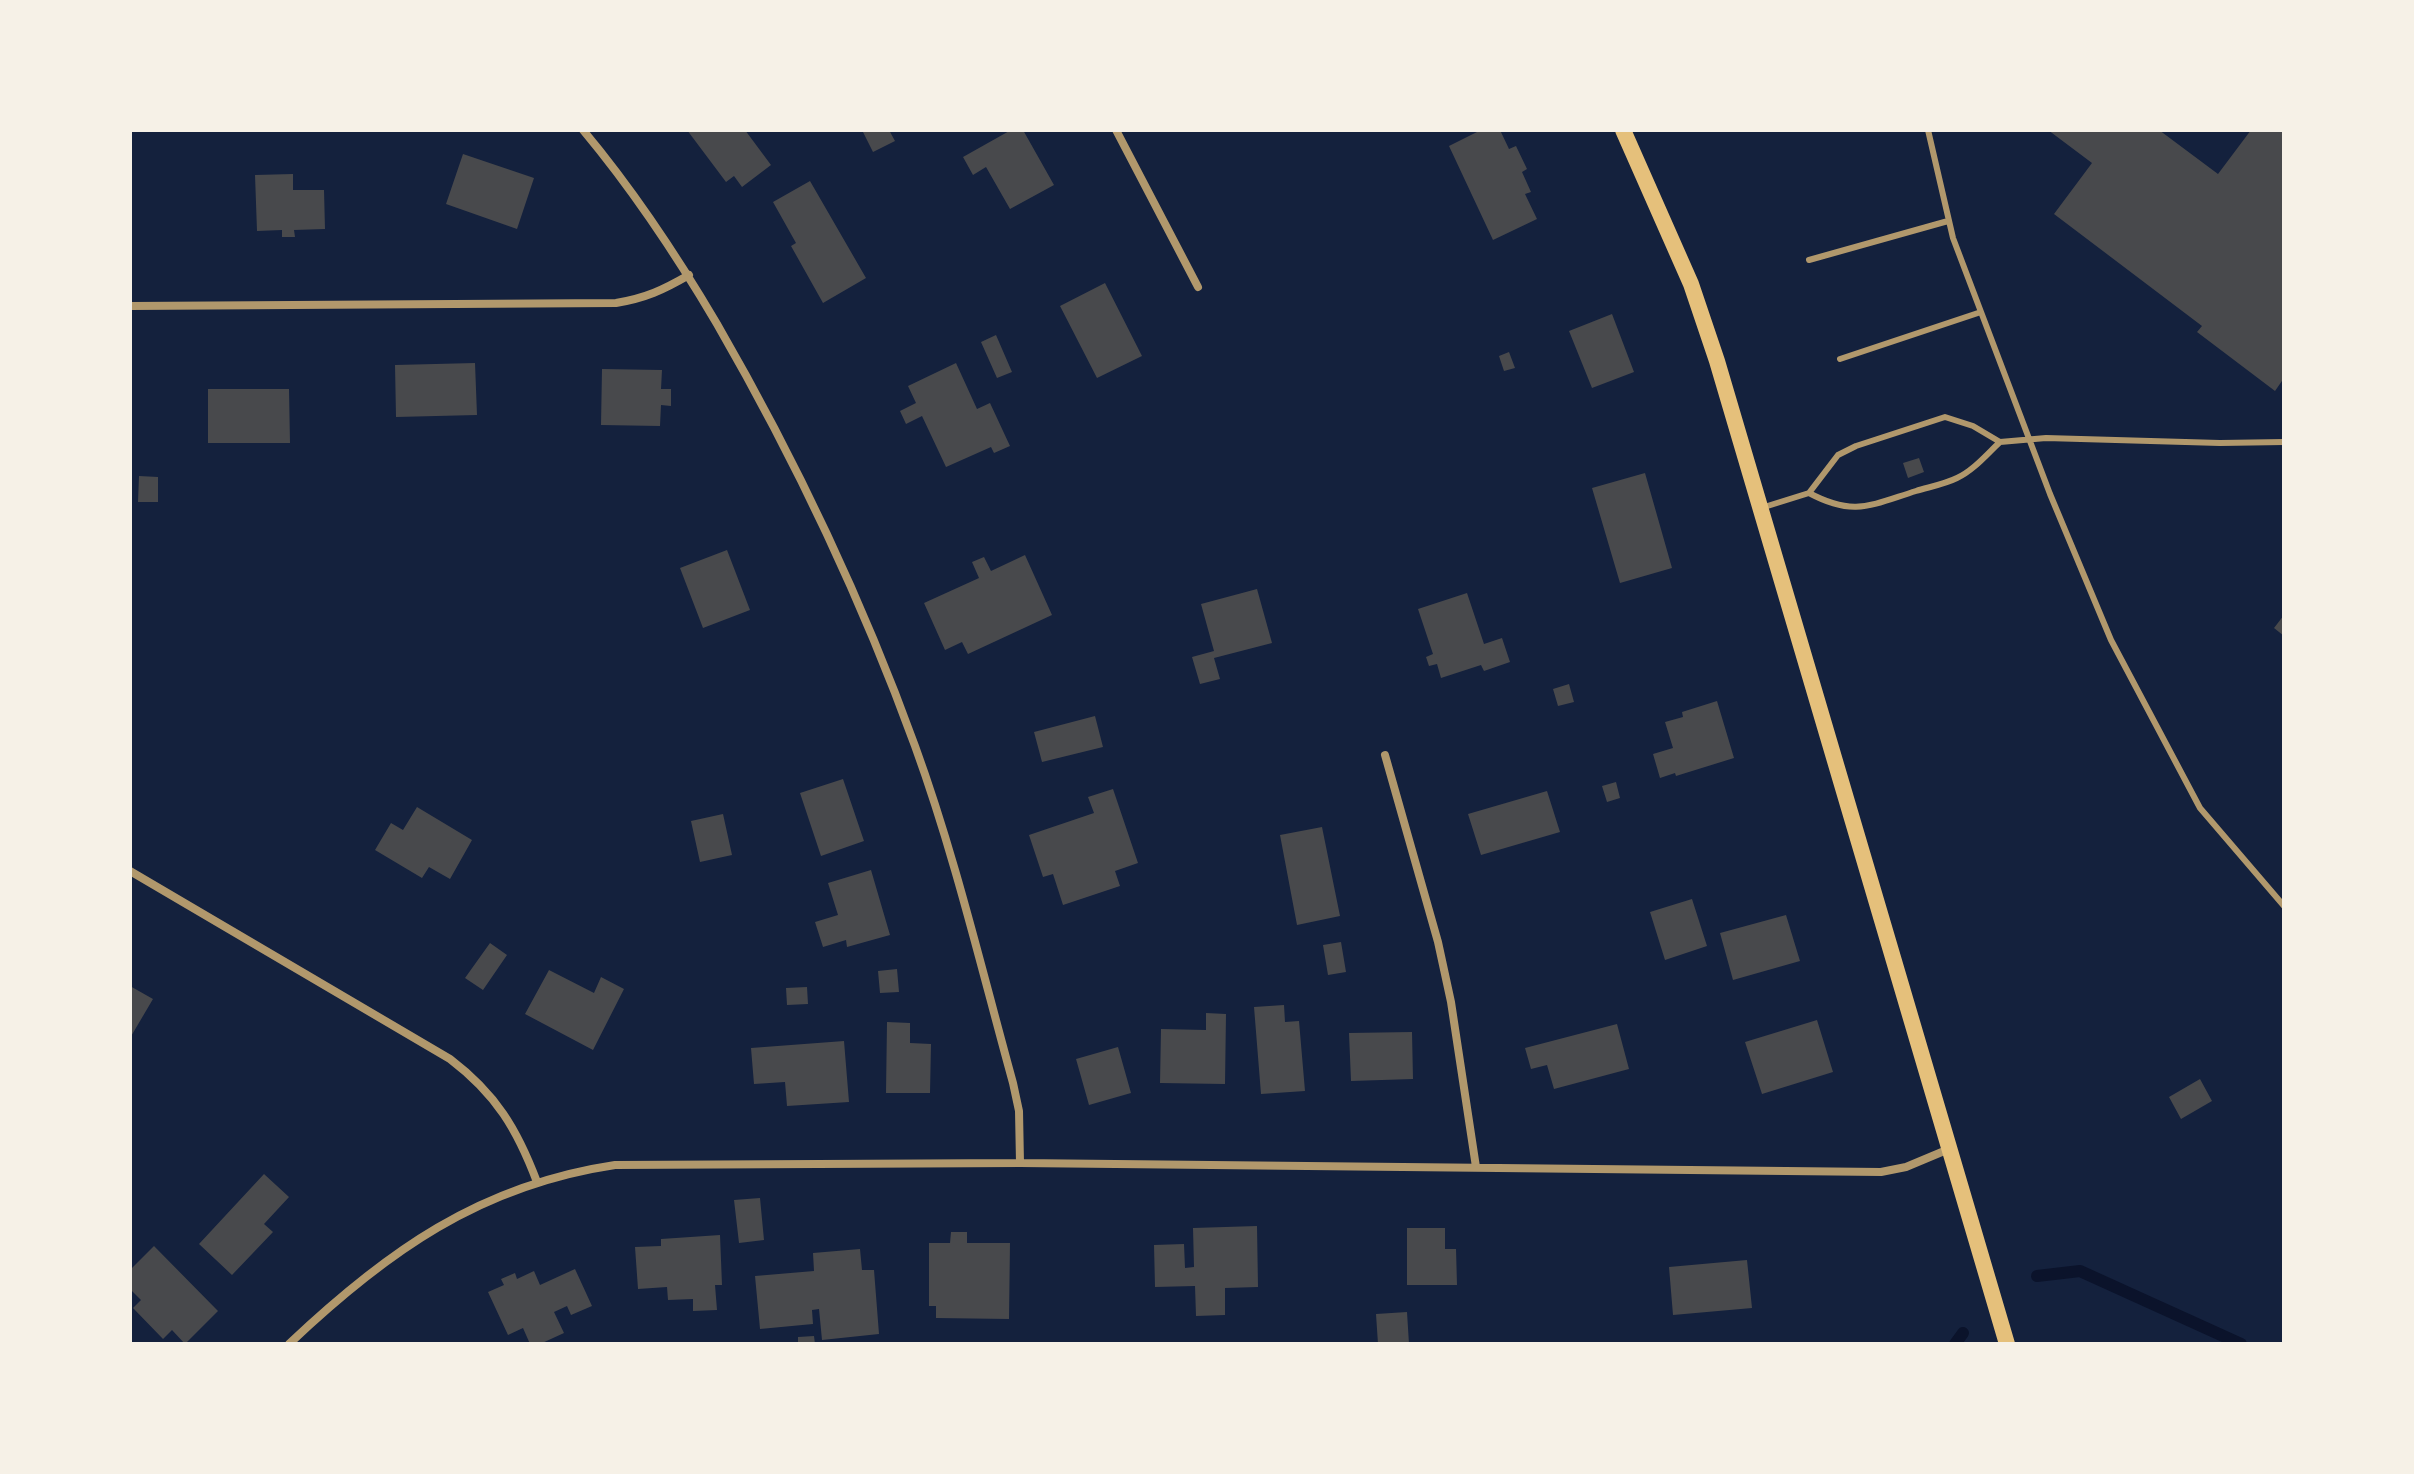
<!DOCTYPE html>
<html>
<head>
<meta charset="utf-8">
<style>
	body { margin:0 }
	#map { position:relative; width:2414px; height:1474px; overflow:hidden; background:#14213d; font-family:Signika,sans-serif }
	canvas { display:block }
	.frame { position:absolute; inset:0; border:132px solid #f6f1e7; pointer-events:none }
</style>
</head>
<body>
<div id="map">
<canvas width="2414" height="1474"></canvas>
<div class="frame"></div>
</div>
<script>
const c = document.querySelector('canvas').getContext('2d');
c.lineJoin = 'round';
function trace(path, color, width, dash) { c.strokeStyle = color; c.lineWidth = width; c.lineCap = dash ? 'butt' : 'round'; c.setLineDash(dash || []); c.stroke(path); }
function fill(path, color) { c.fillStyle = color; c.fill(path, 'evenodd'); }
const stream = new Path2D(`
	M 2037,1276 L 2080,1271 L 2241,1344
	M 1955,1344 L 1963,1333`);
const building = new Path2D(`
	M 687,130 L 745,130 L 771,165 L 742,187 L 734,176 L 726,182 Z
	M 862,130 L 889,130 L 895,141 L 873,152 Z
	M 1011,130 L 1023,130 L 1054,185 L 1010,209 L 986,167 L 973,175 L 963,157 Z
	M 1481,130 L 1500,130 L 1509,149 L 1516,146 L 1527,169 L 1522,172 L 1531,192 L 1525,194 L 1537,219 L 1493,240 L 1449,146 Z
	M 2048,130 L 2159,130 L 2218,174 L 2251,130 L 2284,130 L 2284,378 L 2275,391 L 2197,332 L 2202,326 L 2054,214 L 2092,163 Z
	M 463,154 L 534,178 L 517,229 L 446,204 Z
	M 293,174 L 293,190 L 324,190 L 325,229 L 294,230 L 295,237 L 282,237 L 282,230 L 257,231 L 255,175 Z
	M 810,181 L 866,278 L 823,303 L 791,246 L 796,243 L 773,202 Z
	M 1105,283 L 1142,356 L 1097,378 L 1060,306 Z
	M 1612,314 L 1634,372 L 1592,388 L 1569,331 Z
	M 996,335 L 1012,372 L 997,378 L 981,342 Z
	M 1509,352 L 1515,368 L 1504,371 L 1499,356 Z
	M 475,363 L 477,415 L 396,417 L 395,365 Z
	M 956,363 L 977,409 L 990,403 L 1010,446 L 994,453 L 991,447 L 946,467 L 922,416 L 906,424 L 900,411 L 916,403 L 908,386 Z
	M 602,369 L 662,370 L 661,389 L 671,389 L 671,406 L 661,405 L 660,426 L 601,425 Z
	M 208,389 L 289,389 L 290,443 L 208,443 Z
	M 1919,458 L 1924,472 L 1908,478 L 1903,463 Z
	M 1645,473 L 1672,568 L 1620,583 L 1592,488 Z
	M 139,476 L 158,477 L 158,502 L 138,502 Z
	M 727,550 L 750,610 L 703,628 L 680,568 Z
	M 1025,555 L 1052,615 L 968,654 L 962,642 L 945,650 L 924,603 L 979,578 L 972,562 L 984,557 L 991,571 Z
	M 1257,589 L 1272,643 L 1214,658 L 1220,679 L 1200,684 L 1192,657 L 1214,651 L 1201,604 Z
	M 1467,593 L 1484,644 L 1502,638 L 1510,662 L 1484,671 L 1481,665 L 1441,678 L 1437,664 L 1429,666 L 1426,657 L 1433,654 L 1418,609 Z
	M 2284,615 L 2284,636 L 2274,628 Z
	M 1569,684 L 1574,702 L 1558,706 L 1553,689 Z
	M 1717,701 L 1734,758 L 1676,776 L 1675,773 L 1660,778 L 1653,754 L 1673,748 L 1665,722 L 1683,717 L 1682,712 Z
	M 1095,716 L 1103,747 L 1042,762 L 1034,732 Z
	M 843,779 L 864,841 L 821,856 L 800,793 Z
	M 1616,782 L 1620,798 L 1607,802 L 1602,786 Z
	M 1113,789 L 1138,863 L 1115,871 L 1120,886 L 1063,905 L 1053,874 L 1043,877 L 1029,835 L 1094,813 L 1088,797 Z
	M 1547,791 L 1560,832 L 1481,855 L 1468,814 Z
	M 417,807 L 472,840 L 450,879 L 429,867 L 422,878 L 375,850 L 391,823 L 403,830 Z
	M 723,814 L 732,855 L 700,862 L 691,821 Z
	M 1322,827 L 1340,916 L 1297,925 L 1280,835 Z
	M 871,870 L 890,935 L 847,947 L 846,940 L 823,947 L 815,922 L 838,915 L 828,883 Z
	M 1692,899 L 1707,946 L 1665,960 L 1650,912 Z
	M 1786,915 L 1800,961 L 1733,980 L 1720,933 Z
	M 1341,942 L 1346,972 L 1328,975 L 1323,945 Z
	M 490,943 L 507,955 L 483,990 L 465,978 Z
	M 897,969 L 899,992 L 880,993 L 878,971 Z
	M 549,970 L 594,993 L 601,977 L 624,989 L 593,1050 L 525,1014 Z
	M 130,986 L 153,999 L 130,1038 Z
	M 807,987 L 808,1004 L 787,1005 L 786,988 Z
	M 1284,1005 L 1285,1022 L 1299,1021 L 1305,1091 L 1261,1094 L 1254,1007 Z
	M 1206,1013 L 1226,1014 L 1225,1084 L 1160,1083 L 1161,1029 L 1206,1030 Z
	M 1817,1020 L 1833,1072 L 1762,1094 L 1745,1042 Z
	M 887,1022 L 910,1023 L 910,1043 L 931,1044 L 930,1093 L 886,1093 Z
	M 1617,1024 L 1629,1069 L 1554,1089 L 1547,1065 L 1531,1069 L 1525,1048 Z
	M 1412,1032 L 1413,1079 L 1351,1081 L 1349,1033 Z
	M 844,1041 L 849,1102 L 787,1106 L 785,1082 L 754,1084 L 751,1048 Z
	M 1118,1047 L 1131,1093 L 1089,1105 L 1076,1059 Z
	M 2200,1079 L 2212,1101 L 2181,1119 L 2169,1097 Z
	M 264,1174 L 289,1197 L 264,1224 L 273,1232 L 232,1275 L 199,1244 Z
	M 760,1198 L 764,1240 L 739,1243 L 734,1200 Z
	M 1257,1226 L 1258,1287 L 1225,1288 L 1225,1315 L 1196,1316 L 1195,1286 L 1155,1287 L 1154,1245 L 1184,1244 L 1185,1268 L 1194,1267 L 1193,1228 Z
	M 1407,1228 L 1445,1228 L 1445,1249 L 1456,1249 L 1457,1285 L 1407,1285 Z
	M 951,1232 L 967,1232 L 967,1243 L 1010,1243 L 1009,1319 L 936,1318 L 936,1306 L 929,1306 L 929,1243 L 950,1243 Z
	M 720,1235 L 722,1285 L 715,1285 L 717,1310 L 693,1311 L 693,1299 L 668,1300 L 667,1287 L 638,1289 L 635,1247 L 661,1246 L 661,1239 Z
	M 154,1246 L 218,1311 L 185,1344 L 172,1330 L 163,1339 L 133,1308 L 141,1300 L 130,1289 L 130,1270 Z
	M 860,1249 L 862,1270 L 874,1270 L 879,1334 L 822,1340 L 819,1309 L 812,1310 L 813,1324 L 760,1329 L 755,1276 L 814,1271 L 813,1253 Z
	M 1747,1260 L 1752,1308 L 1673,1315 L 1669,1267 Z
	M 575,1269 L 592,1306 L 571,1315 L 567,1306 L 554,1312 L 564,1333 L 540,1344 L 530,1344 L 523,1328 L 508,1335 L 488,1292 L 504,1285 L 501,1279 L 515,1273 L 517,1279 L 534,1271 L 540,1285 Z
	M 1407,1312 L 1409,1344 L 1378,1344 L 1376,1314 Z
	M 814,1336 L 815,1344 L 798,1344 L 798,1337 Z`);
const service = new Path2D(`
	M 1928,130 L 1953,238 L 2050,494 L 2111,640 L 2200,808 L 2284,906
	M 1809,260 L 1948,221
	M 1840,359 L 1981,312
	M 1809,493 C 1854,517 1871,505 1916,491 C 1929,487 1945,484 1957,478 C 1974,470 1987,454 2000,442
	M 1761,508 L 1809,493 L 1838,455 L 1856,446 L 1945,417 L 1973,426 L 2000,442 L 2046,438 L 2220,443 L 2284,442`);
const minor = new Path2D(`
	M 583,130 C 634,191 677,256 717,324 C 795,459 862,600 915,746 C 955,856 982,971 1013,1083 L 1019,1111 L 1020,1163
	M 1116,130 L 1198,287
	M 130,306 L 616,303 C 646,298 663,290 689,275
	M 1385,755 L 1438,942 L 1451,1002 L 1476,1167
	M 130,871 L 450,1059 C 496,1094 517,1129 537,1182
	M 289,1344 C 386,1252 480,1185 615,1165 L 1020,1163 L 1881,1172 L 1906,1167 L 1949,1149`);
const secondary = new Path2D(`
	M 1623,130 L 1691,284 L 1717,361 L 2007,1344`);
trace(stream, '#0b132b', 12);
fill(building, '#48494c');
trace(service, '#b1986c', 6);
trace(minor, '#b1986c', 8);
trace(secondary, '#e5c07b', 16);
</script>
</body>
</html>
